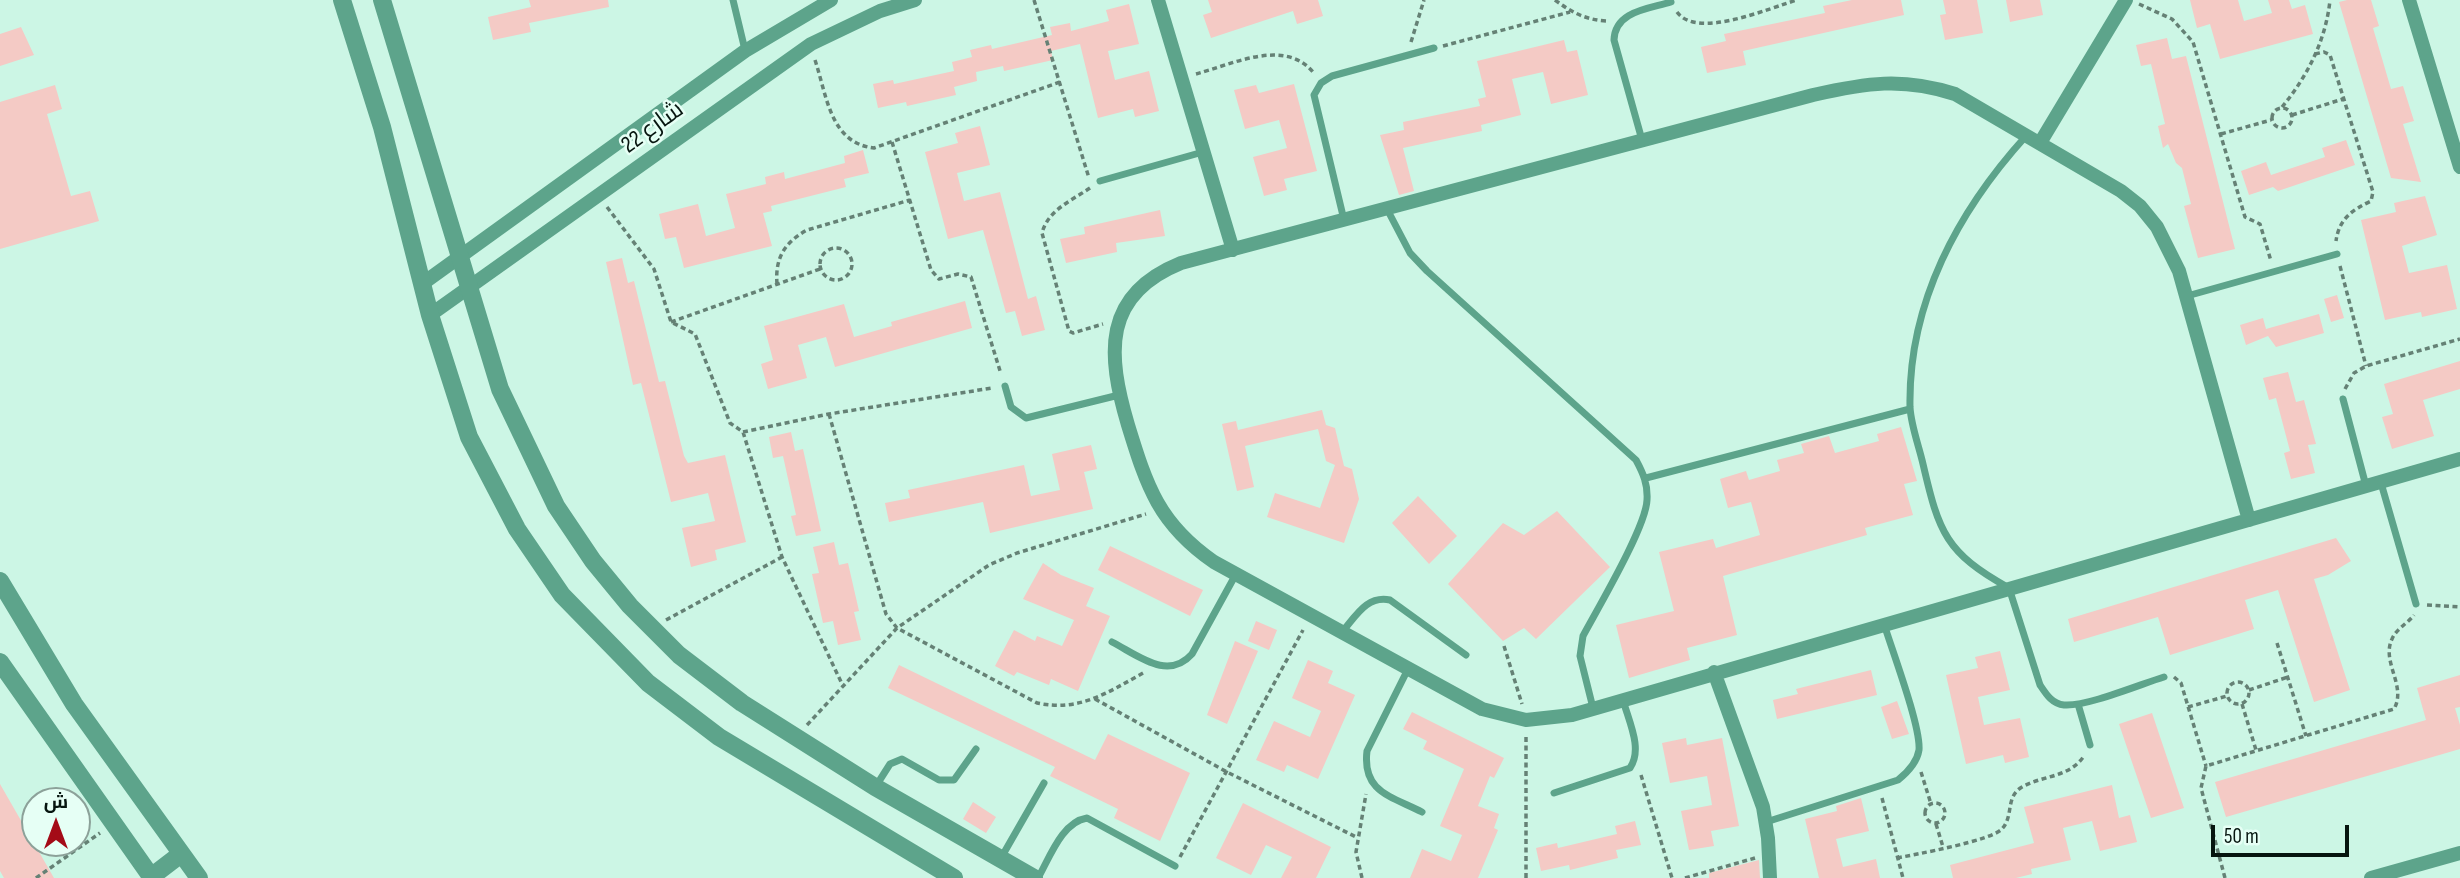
<!DOCTYPE html>
<html>
<head>
<meta charset="utf-8">
<style>
	body { margin:0 }
	#map { position:relative; width:2460px; height:878px; overflow:hidden; background:#ccf6e5; font-family:"Sofia Sans Condensed",Cairo,sans-serif }
	canvas { display:block }
	.north { position:absolute; left:21px; top:787px; width:70px; height:70px; box-sizing:border-box; background:#e6fff5; border:2px solid #8ca199; border-radius:50%; rotate:0deg; font-size:19px; font-weight:700; line-height:28px; text-align:center; color:#06150f }
	.north::after { content:''; display:block; margin:auto; width:24px; height:32px; background:#a40b17; clip-path:polygon(50% 0,100% 100%,50% 72%,0 100%) }
	.scale { position:absolute; left:2211px; top:825px; width:138px; height:32px; box-sizing:border-box; border:4px solid #06150f; border-top:0; padding-left:9px; font-size:21px; line-height:24px; white-space:nowrap; color:#06150f; -webkit-text-stroke:5px #e6fff5; paint-order:stroke }
</style>
</head>
<body>
<div id="map">
<canvas width="2460" height="878"></canvas>
<div class="north">ش</div>
<div class="scale">50 m</div>
</div>
<script>
const c = document.querySelector('canvas').getContext('2d');
c.lineJoin = 'round';
function fill(path, color) { c.fillStyle = color; c.fill(path, 'evenodd'); }
function trace(path, color, width, dash) { c.strokeStyle = color; c.lineWidth = width; c.lineCap = dash ? 'butt' : 'round'; c.setLineDash(dash || []); c.stroke(path); }
function write(font, color, halo, rows, align = 'center') {
  c.font = font + ' "Sofia Sans Condensed",Cairo,sans-serif'; c.lineWidth = 5; c.setLineDash([]); c.textBaseline = 'middle'; c.strokeStyle = halo; c.fillStyle = color; for (const [text, x, y, turn = 0] of rows) {
    c.save(); c.translate(x, y); c.rotate((+turn || 0) * Math.PI / 180); c.textAlign = isNaN(turn) ? turn : align; if (halo) c.strokeText(text, 0, 0); c.fillText(text, 0, 0); c.restore();
  }
}
const building = new Path2D(`
	M 529,0 L 608,0 L 609,7 L 529,23 L 531,32 L 493,40 L 488,17 L 531,7 Z
	M 1208,0 L 1318,0 L 1323,16 L 1297,24 L 1293,11 L 1211,38 L 1203,15 L 1212,12 Z
	M 1852,0 L 1901,0 L 1904,15 L 1743,51 L 1746,65 L 1707,73 L 1701,47 L 1726,41 L 1724,34 L 1825,13 L 1823,6 Z
	M 1943,0 L 1977,0 L 1983,33 L 1945,40 L 1940,15 L 1946,14 Z
	M 2006,0 L 2040,0 L 2043,15 L 2010,22 Z
	M 2190,0 L 2238,0 L 2244,21 L 2272,13 L 2268,0 L 2289,0 L 2292,9 L 2305,5 L 2313,34 L 2220,59 L 2210,24 L 2197,28 Z
	M 2347,0 L 2371,0 L 2379,26 L 2373,28 L 2391,89 L 2403,86 L 2414,121 L 2403,124 L 2421,182 L 2391,178 L 2339,2 Z
	M 1129,4 L 1139,44 L 1108,51 L 1115,80 L 1149,71 L 1159,111 L 1135,117 L 1133,109 L 1098,118 L 1080,44 L 1051,51 L 1053,60 L 1004,71 L 1003,66 L 976,72 L 977,81 L 954,87 L 956,95 L 907,106 L 906,102 L 878,108 L 873,84 L 893,80 L 894,84 L 954,71 L 952,62 L 972,57 L 970,50 L 991,45 L 992,49 L 1052,35 L 1050,27 L 1070,23 L 1071,31 L 1109,21 L 1106,10 Z
	M 21,27 L 34,55 L 0,66 L 0,34 Z
	M 2167,38 L 2172,59 L 2186,56 L 2235,249 L 2198,258 L 2184,206 L 2191,204 L 2182,168 L 2176,163 L 2168,144 L 2163,148 L 2158,126 L 2165,124 L 2151,64 L 2141,66 L 2136,45 Z
	M 1564,40 L 1567,52 L 1577,50 L 1588,95 L 1551,104 L 1543,72 L 1512,79 L 1521,115 L 1481,125 L 1482,131 L 1403,148 L 1414,191 L 1399,195 L 1380,135 L 1404,130 L 1403,122 L 1480,106 L 1478,99 L 1486,97 L 1477,61 Z
	M 1294,84 L 1317,171 L 1284,179 L 1287,190 L 1264,196 L 1253,157 L 1287,148 L 1279,120 L 1245,129 L 1234,90 L 1256,85 L 1259,93 Z
	M 55,85 L 62,109 L 47,114 L 71,196 L 90,191 L 99,221 L 0,249 L 0,102 Z
	M 980,126 L 990,165 L 957,173 L 964,201 L 1000,192 L 1028,299 L 1036,296 L 1045,330 L 1022,336 L 1015,311 L 1006,313 L 983,230 L 948,239 L 925,152 L 958,143 L 955,133 Z
	M 2346,140 L 2355,165 L 2278,191 L 2273,187 L 2249,195 L 2241,171 L 2266,162 L 2271,175 L 2325,157 L 2322,148 Z
	M 863,150 L 869,173 L 844,179 L 846,187 L 771,206 L 772,211 L 763,213 L 772,246 L 684,268 L 676,237 L 665,239 L 659,214 L 698,204 L 706,236 L 735,228 L 726,194 L 766,184 L 765,177 L 784,172 L 785,179 L 845,163 L 844,156 Z
	M 2425,196 L 2437,235 L 2402,246 L 2409,273 L 2447,265 L 2457,309 L 2422,317 L 2421,312 L 2385,320 L 2361,220 L 2396,212 L 2394,203 Z
	M 1160,210 L 1165,236 L 1116,243 L 1117,252 L 1066,263 L 1060,239 L 1085,234 L 1084,227 Z
	M 622,258 L 628,283 L 634,281 L 659,382 L 665,381 L 684,456 L 688,463 L 725,455 L 746,542 L 715,550 L 717,560 L 691,567 L 682,528 L 715,521 L 708,493 L 671,502 L 641,383 L 633,385 L 606,262 Z
	M 2337,295 L 2344,318 L 2331,322 L 2324,299 Z
	M 965,301 L 972,328 L 835,367 L 826,337 L 798,345 L 807,378 L 768,389 L 761,364 L 773,360 L 764,326 L 844,304 L 854,337 L 892,326 L 891,322 Z
	M 2319,314 L 2324,333 L 2276,347 L 2268,336 L 2246,345 L 2240,325 L 2263,318 L 2266,329 Z
	M 2460,361 L 2460,389 L 2423,400 L 2434,436 L 2392,449 L 2382,417 L 2393,414 L 2384,384 Z
	M 2288,372 L 2296,402 L 2304,400 L 2316,444 L 2308,445 L 2315,473 L 2291,479 L 2284,453 L 2290,451 L 2276,398 L 2269,400 L 2263,378 Z
	M 1322,410 L 1326,425 L 1335,428 L 1344,466 L 1352,469 L 1359,499 L 1344,543 L 1267,517 L 1275,493 L 1320,508 L 1335,465 L 1326,461 L 1318,429 L 1245,446 L 1254,487 L 1237,491 L 1222,424 L 1236,421 L 1238,430 Z
	M 1901,427 L 1917,481 L 1904,484 L 1913,515 L 1865,528 L 1867,535 L 1723,576 L 1737,635 L 1687,648 L 1690,660 L 1629,678 L 1616,625 L 1674,611 L 1659,552 L 1713,539 L 1716,548 L 1760,535 L 1751,502 L 1728,508 L 1720,479 L 1746,471 L 1749,480 L 1780,471 L 1777,460 L 1804,453 L 1801,444 L 1829,436 L 1835,453 L 1879,441 L 1877,434 Z
	M 791,432 L 795,451 L 803,449 L 821,531 L 796,536 L 791,516 L 796,515 L 783,456 L 773,458 L 769,437 Z
	M 1091,445 L 1097,469 L 1084,472 L 1093,509 L 990,533 L 983,502 L 889,522 L 885,503 L 910,498 L 908,490 L 1024,465 L 1031,496 L 1060,490 L 1052,454 Z
	M 1418,496 L 1457,536 L 1429,564 L 1392,523 Z
	M 1557,511 L 1610,567 L 1536,639 L 1524,628 L 1503,641 L 1448,584 L 1503,523 L 1524,535 Z
	M 2336,538 L 2351,561 L 2328,575 L 2314,579 L 2350,690 L 2314,702 L 2278,590 L 2245,600 L 2254,629 L 2170,655 L 2158,617 L 2074,642 L 2068,619 Z
	M 834,542 L 839,565 L 848,563 L 859,611 L 854,612 L 861,640 L 838,645 L 833,621 L 823,623 L 812,574 L 819,573 L 813,547 Z
	M 1110,546 L 1203,590 L 1190,616 L 1098,570 Z
	M 1043,563 L 1061,575 L 1094,588 L 1086,606 L 1110,616 L 1078,691 L 1051,679 L 1049,685 L 1017,672 L 1014,676 L 995,666 L 1014,630 L 1035,641 L 1037,636 L 1062,646 L 1074,620 L 1023,599 Z
	M 1256,621 L 1277,630 L 1269,650 L 1248,641 Z
	M 1235,641 L 1258,651 L 1227,724 L 1207,715 Z
	M 2000,651 L 2010,690 L 1978,697 L 1984,725 L 2020,718 L 2029,757 L 2005,763 L 2003,755 L 1966,764 L 1946,675 L 1978,668 L 1975,657 Z
	M 1308,660 L 1333,671 L 1328,683 L 1355,695 L 1318,779 L 1287,765 L 1284,772 L 1256,760 L 1274,721 L 1310,737 L 1321,711 L 1292,698 Z
	M 899,665 L 1095,760 L 1108,734 L 1190,773 L 1160,841 L 1114,818 L 1118,809 L 1050,776 L 1055,767 L 888,688 Z
	M 1871,670 L 1877,695 L 1777,719 L 1773,700 L 1798,694 L 1796,689 Z
	M 2460,675 L 2460,707 L 2455,708 L 2460,725 L 2460,749 L 2226,817 L 2215,782 L 2426,720 L 2417,688 Z
	M 1897,701 L 1909,734 L 1892,739 L 1881,707 Z
	M 1412,712 L 1504,758 L 1494,778 L 1490,776 L 1478,806 L 1499,814 L 1494,828 L 1498,830 L 1478,878 L 1410,878 L 1422,849 L 1451,861 L 1462,835 L 1440,826 L 1464,769 L 1423,749 L 1427,741 L 1403,729 Z
	M 2152,713 L 2184,808 L 2151,818 L 2119,724 Z
	M 1686,738 L 1687,745 L 1722,738 L 1739,826 L 1711,831 L 1714,846 L 1689,850 L 1681,811 L 1712,805 L 1707,776 L 1670,783 L 1662,743 Z
	M 0,784 L 54,878 L 4,878 L 0,871 Z
	M 2112,785 L 2119,818 L 2130,815 L 2137,842 L 2100,851 L 2092,821 L 2063,828 L 2071,860 L 2031,869 L 2032,874 L 2016,878 L 1953,878 L 1950,865 L 2034,843 L 2024,807 Z
	M 1861,798 L 1869,831 L 1836,839 L 1843,867 L 1876,859 L 1880,878 L 1819,878 L 1805,819 L 1837,811 L 1836,806 Z
	M 973,802 L 996,817 L 986,833 L 963,819 Z
	M 1243,803 L 1331,847 L 1316,878 L 1281,878 L 1292,857 L 1266,845 L 1251,875 L 1216,858 Z
	M 1635,821 L 1641,845 L 1616,850 L 1618,858 L 1570,870 L 1569,865 L 1541,871 L 1536,848 L 1557,843 L 1558,848 L 1617,834 L 1615,826 Z
	M 1759,860 L 1760,878 L 1709,878 L 1709,873 Z`);
const path = new Path2D(`
	M 1034,0 L 1089,178
	M 1555,0 C 1571,12 1586,20 1606,21
	M 2139,4 L 2172,19 L 2193,42 L 2245,217 L 2260,224 L 2271,261
	M 1677,12 C 1697,40 1769,8 1797,0
	M 1411,42 L 1424,0
	M 1443,46 L 1570,12
	M 2315,54 L 2324,52 L 2330,55 L 2373,192 L 2371,201 C 2352,210 2339,219 2336,241
	M 815,60 C 827,96 830,143 874,148 L 1060,82
	M 1196,74 C 1233,64 1284,38 1313,72
	M 2282,107 C 2307,77 2326,40 2330,0
	M2272 118a10 10 0 1 1 20 0a10 10 0 1 1-20 0Z
	M 2292,115 L 2343,99
	M 2221,134 L 2271,120
	M 892,142 L 931,270 L 939,279 L 958,274 L 971,277 L 1001,374
	M 1090,188 C 1071,201 1048,210 1042,233 L 1069,331 L 1073,333 L 1103,324
	M 607,207 L 654,269 L 671,322 L 695,334 L 730,423 L 743,432 L 782,557 L 843,686
	M820 264a16 16 0 1 1 32 0a16 16 0 1 1-32 0Z
	M 2340,266 L 2366,366
	M 777,284 C 775,258 784,243 807,230 L 910,200
	M 671,322 L 820,269
	M 2345,389 L 2354,373 L 2366,366 L 2460,339
	M 829,414 L 886,614 L 897,628 L 1037,703 C 1079,712 1107,693 1143,673
	M 743,432 L 829,414 L 992,388
	M 2427,605 L 2460,607
	M 666,620 L 782,557
	M 2277,643 L 2306,736
	M 1504,646 L 1522,704
	M 2174,677 L 2181,683 L 2206,766
	M2227 693a11 11 0 1 1 22 0a11 11 0 1 1-22 0Z
	M 2249,690 L 2288,677
	M 1095,699 L 1227,772 L 1358,838
	M 2242,704 L 2256,750
	M 2188,707 L 2227,696
	M 807,725 L 897,628 L 989,565 L 1017,553 L 1146,514
	M 1921,772 L 1931,804
	M 1641,775 L 1672,878
	M 1882,798 L 1903,878
	M1925 813a10 10 0 1 1 20 0a10 10 0 1 1-20 0Z
	M 1936,824 L 1943,847
	M 1180,857 L 1303,630
	M 1897,858 C 1917,854 1990,841 2002,829 C 2014,816 2005,797 2022,787 C 2043,775 2069,778 2084,756
	M 36,878 L 100,833
	M 1362,878 L 1356,852 L 1366,794
	M 1526,878 L 1526,736
	M 1685,878 L 1755,858
	M 2225,878 L 2201,788 L 2206,766 L 2394,709 C 2407,686 2381,662 2392,639 C 2396,629 2407,624 2414,615`);
const service = new Path2D(`
	M 733,0 L 745,50
	M 2026,136 C 1958,211 1908,303 1910,407 C 1911,426 1919,446 1923,464 C 1939,533 1946,553 2009,588 L 2040,685 C 2046,694 2052,704 2064,705 C 2086,707 2141,684 2164,677
	M 1642,140 L 1614,40 C 1615,11 1648,9 1671,2
	M 1100,181 L 1203,152
	M 1387,209 L 1410,253 L 1427,271 L 1636,460 C 1643,473 1648,484 1647,500 C 1646,527 1598,608 1583,636 L 1580,656 L 1593,708
	M 1344,220 L 1314,95 L 1321,83 L 1332,76 L 1434,48
	M 2187,296 L 2337,254
	M 1005,386 L 1011,407 L 1026,418 L 1119,395
	M 2343,399 L 2366,486
	M 1646,478 L 1910,409
	M 2381,483 L 2416,604
	M 1342,632 C 1356,616 1367,595 1390,600 L 1466,655
	M 1112,642 C 1139,656 1168,681 1192,654 L 1236,574
	M 1408,669 L 1367,751 C 1362,792 1391,796 1422,812
	M 2078,704 L 2090,745
	M 876,786 L 890,764 L 902,759 L 939,780 L 954,780 L 976,749
	M 1554,793 L 1630,768 C 1643,749 1629,722 1623,700
	M 1766,822 L 1898,780 C 1908,772 1917,763 1919,750 C 1921,727 1892,650 1884,624
	M 1001,858 L 1044,783
	M 1038,878 C 1050,857 1062,822 1087,818 L 1175,866`);
const minor = new Path2D(`
	M 1158,0 L 1233,250
	M 2409,0 L 2460,167
	M 2040,143 L 2126,0
	M 422,284 L 745,51 L 831,0
	M 430,315 L 811,44 L 880,11 L 915,0
	M 2249,520 L 2179,271 L 2157,227 L 2140,206 L 2121,191 L 1955,94 C 1902,77 1866,83 1813,95 L 1181,263 C 1102,295 1107,354 1128,425 C 1147,487 1159,524 1214,562 L 1482,709 L 1526,720 L 1572,715 L 2460,459
	M 1714,672 L 1763,807 L 1768,838 L 1770,878
	M 2371,878 L 2460,853`);
const tertiary = new Path2D(`
	M 342,0 L 382,127 L 430,315 L 469,437 L 517,529 L 562,595 L 648,683 L 719,737 L 954,878
	M 382,0 L 500,389 L 556,506 L 593,561 L 630,606 L 679,655 L 742,703 L 875,787 L 1034,878
	M 0,581 L 74,704 L 199,878
	M 0,662 L 152,878
	M 151,877 L 181,854`);
const streetNames = [
	["شارع 22",653,128,-36]
];
fill(building, '#f4cac5');
trace(path, '#658175', 3.5, [5, 3.5]);
trace(service, '#5da48b', 7);
trace(minor, '#5da48b', 14);
trace(tertiary, '#5da48b', 18);
write('24px', '#06150f', '#e6fff5', streetNames);
</script>
</body>
</html>
